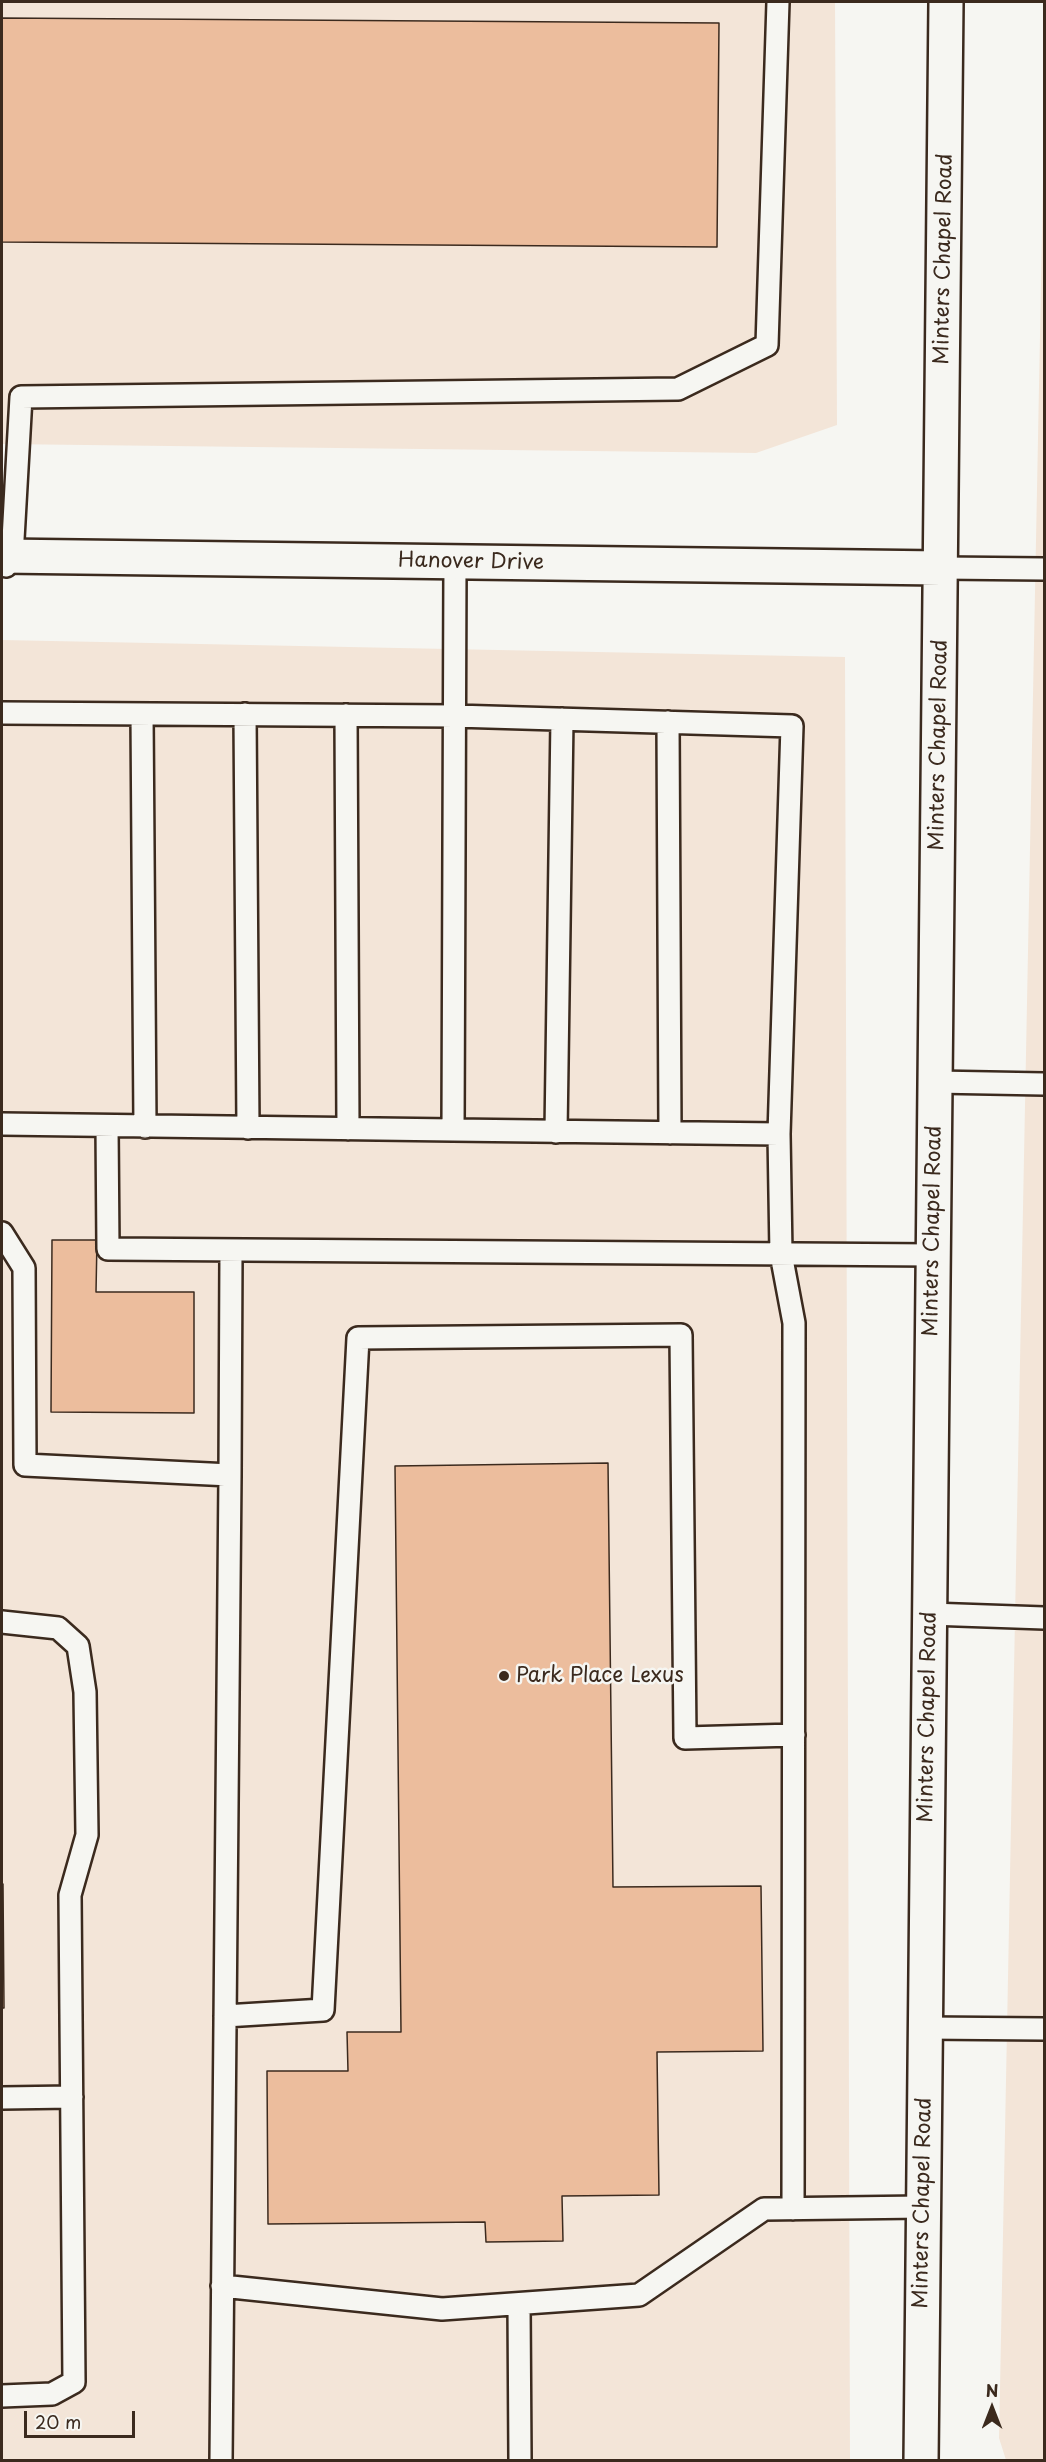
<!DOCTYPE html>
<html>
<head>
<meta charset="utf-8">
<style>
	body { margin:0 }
	#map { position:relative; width:1046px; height:2462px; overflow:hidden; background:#f6f6f2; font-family:"Playpen Sans",sans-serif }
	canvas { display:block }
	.frame { position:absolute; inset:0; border:3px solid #3b2a1e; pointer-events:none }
	.north { position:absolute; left:962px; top:2378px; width:60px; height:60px; -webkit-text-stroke:4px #f6f6f2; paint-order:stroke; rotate:0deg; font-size:16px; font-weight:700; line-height:24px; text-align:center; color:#3b2a1e }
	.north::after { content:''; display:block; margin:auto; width:21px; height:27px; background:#3b2a1e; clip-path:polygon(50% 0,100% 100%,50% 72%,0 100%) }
	.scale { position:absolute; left:24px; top:2411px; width:111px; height:27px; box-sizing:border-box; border:3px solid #3b2a1e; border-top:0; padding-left:8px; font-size:18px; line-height:21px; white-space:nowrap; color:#3b2a1e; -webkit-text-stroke:4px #f6f6f2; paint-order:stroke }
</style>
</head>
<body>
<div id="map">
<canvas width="1046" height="2462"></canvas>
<div class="frame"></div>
<div class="north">N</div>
<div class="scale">20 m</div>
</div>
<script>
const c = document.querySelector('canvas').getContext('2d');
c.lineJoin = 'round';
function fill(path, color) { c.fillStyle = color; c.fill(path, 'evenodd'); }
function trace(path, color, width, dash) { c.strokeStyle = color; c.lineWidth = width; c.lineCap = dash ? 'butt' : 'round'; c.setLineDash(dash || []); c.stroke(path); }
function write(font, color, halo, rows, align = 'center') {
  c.font = font + ' "Playpen Sans",sans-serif'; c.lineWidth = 5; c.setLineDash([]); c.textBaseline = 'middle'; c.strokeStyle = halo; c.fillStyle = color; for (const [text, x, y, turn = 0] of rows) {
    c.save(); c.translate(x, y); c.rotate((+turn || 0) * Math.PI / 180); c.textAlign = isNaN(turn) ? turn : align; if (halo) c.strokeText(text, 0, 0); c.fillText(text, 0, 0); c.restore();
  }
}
const built = new Path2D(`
	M 2,2 L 835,2 L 837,425 L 756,453 L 2,444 Z
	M 1044,130 L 1044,2460 L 1006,2460 L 999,2438 Z
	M 2,640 L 845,657 L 850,2460 L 2,2460 Z`);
const building = new Path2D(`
	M 2,18 L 719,23 L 717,247 L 2,242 Z
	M 52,1240 L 97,1240 L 96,1292 L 194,1292 L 194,1413 L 51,1412 Z
	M 608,1463 L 613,1887 L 761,1886 L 763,2051 L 657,2052 L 659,2195 L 562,2196 L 563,2241 L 486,2242 L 485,2222 L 268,2224 L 267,2071 L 348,2071 L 347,2032 L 401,2032 L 395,1466 Z
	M 2,1884 L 3,1884 L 4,2008 L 2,2008 Z`);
const lane = new Path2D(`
	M 6,566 L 12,557 L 21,397 L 678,389 L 767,345 L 778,2
	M 941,568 L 1044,569
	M 2,713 L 455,716 L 792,726 L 779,1134 L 453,1130
	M 142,714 L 145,1127
	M 245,714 L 248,1128
	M 346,715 L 348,1129
	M 668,722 L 670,1133
	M 935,1082 L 1044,1084
	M 2,1124 L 453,1130 L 455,562
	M 107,1126 L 108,1249 L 933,1255
	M 556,1132 L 562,719
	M 779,1134 L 781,1254 L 794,1323 L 793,2209
	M 2,1233 L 24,1268 L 25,1465 L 230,1475 L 231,1251
	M 930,1614 L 1044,1618
	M 2,1622 L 58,1628 L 78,1646 L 85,1692 L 87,1835 L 70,1895 L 74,2382 L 52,2394 L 2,2396
	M 225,2016 L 323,2010 L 358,1338 L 681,1335 L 685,1738 L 794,1735
	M 925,2028 L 1044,2029
	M 2,2098 L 72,2097
	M 222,2286 L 442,2309 L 639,2295 L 764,2209 L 923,2207
	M 519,2304 L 520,2460
	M 221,2460 L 230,1475`);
const secondary = new Path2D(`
	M 2,556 L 941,568
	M 921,2460 L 946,2`);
const markers = [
	[504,1676,6,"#3b2a1e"]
];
const streetNames = [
	["Minters Chapel Road",944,259,-89],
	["Hanover Drive",471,562,1],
	["Minters Chapel Road",939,745,-89],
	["Minters Chapel Road",933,1231,-89],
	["Minters Chapel Road",928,1717,-89],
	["Minters Chapel Road",923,2203,-89]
];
const poiNames = [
	["Park Place Lexus",516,1676]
];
fill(built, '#f3e5d8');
fill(building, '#ecbd9d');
trace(building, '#3b2a1e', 1.5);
trace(lane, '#3b2a1e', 26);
trace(secondary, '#3b2a1e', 38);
trace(lane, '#f6f6f2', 21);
trace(secondary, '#f6f6f2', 33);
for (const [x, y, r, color] of markers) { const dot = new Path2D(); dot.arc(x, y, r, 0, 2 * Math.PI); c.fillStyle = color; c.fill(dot); trace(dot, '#f6f6f2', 2); }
write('21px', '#3b2a1e', '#f6f6f2', streetNames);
write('21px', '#3b2a1e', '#f6f6f2', poiNames, 'left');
</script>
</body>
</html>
